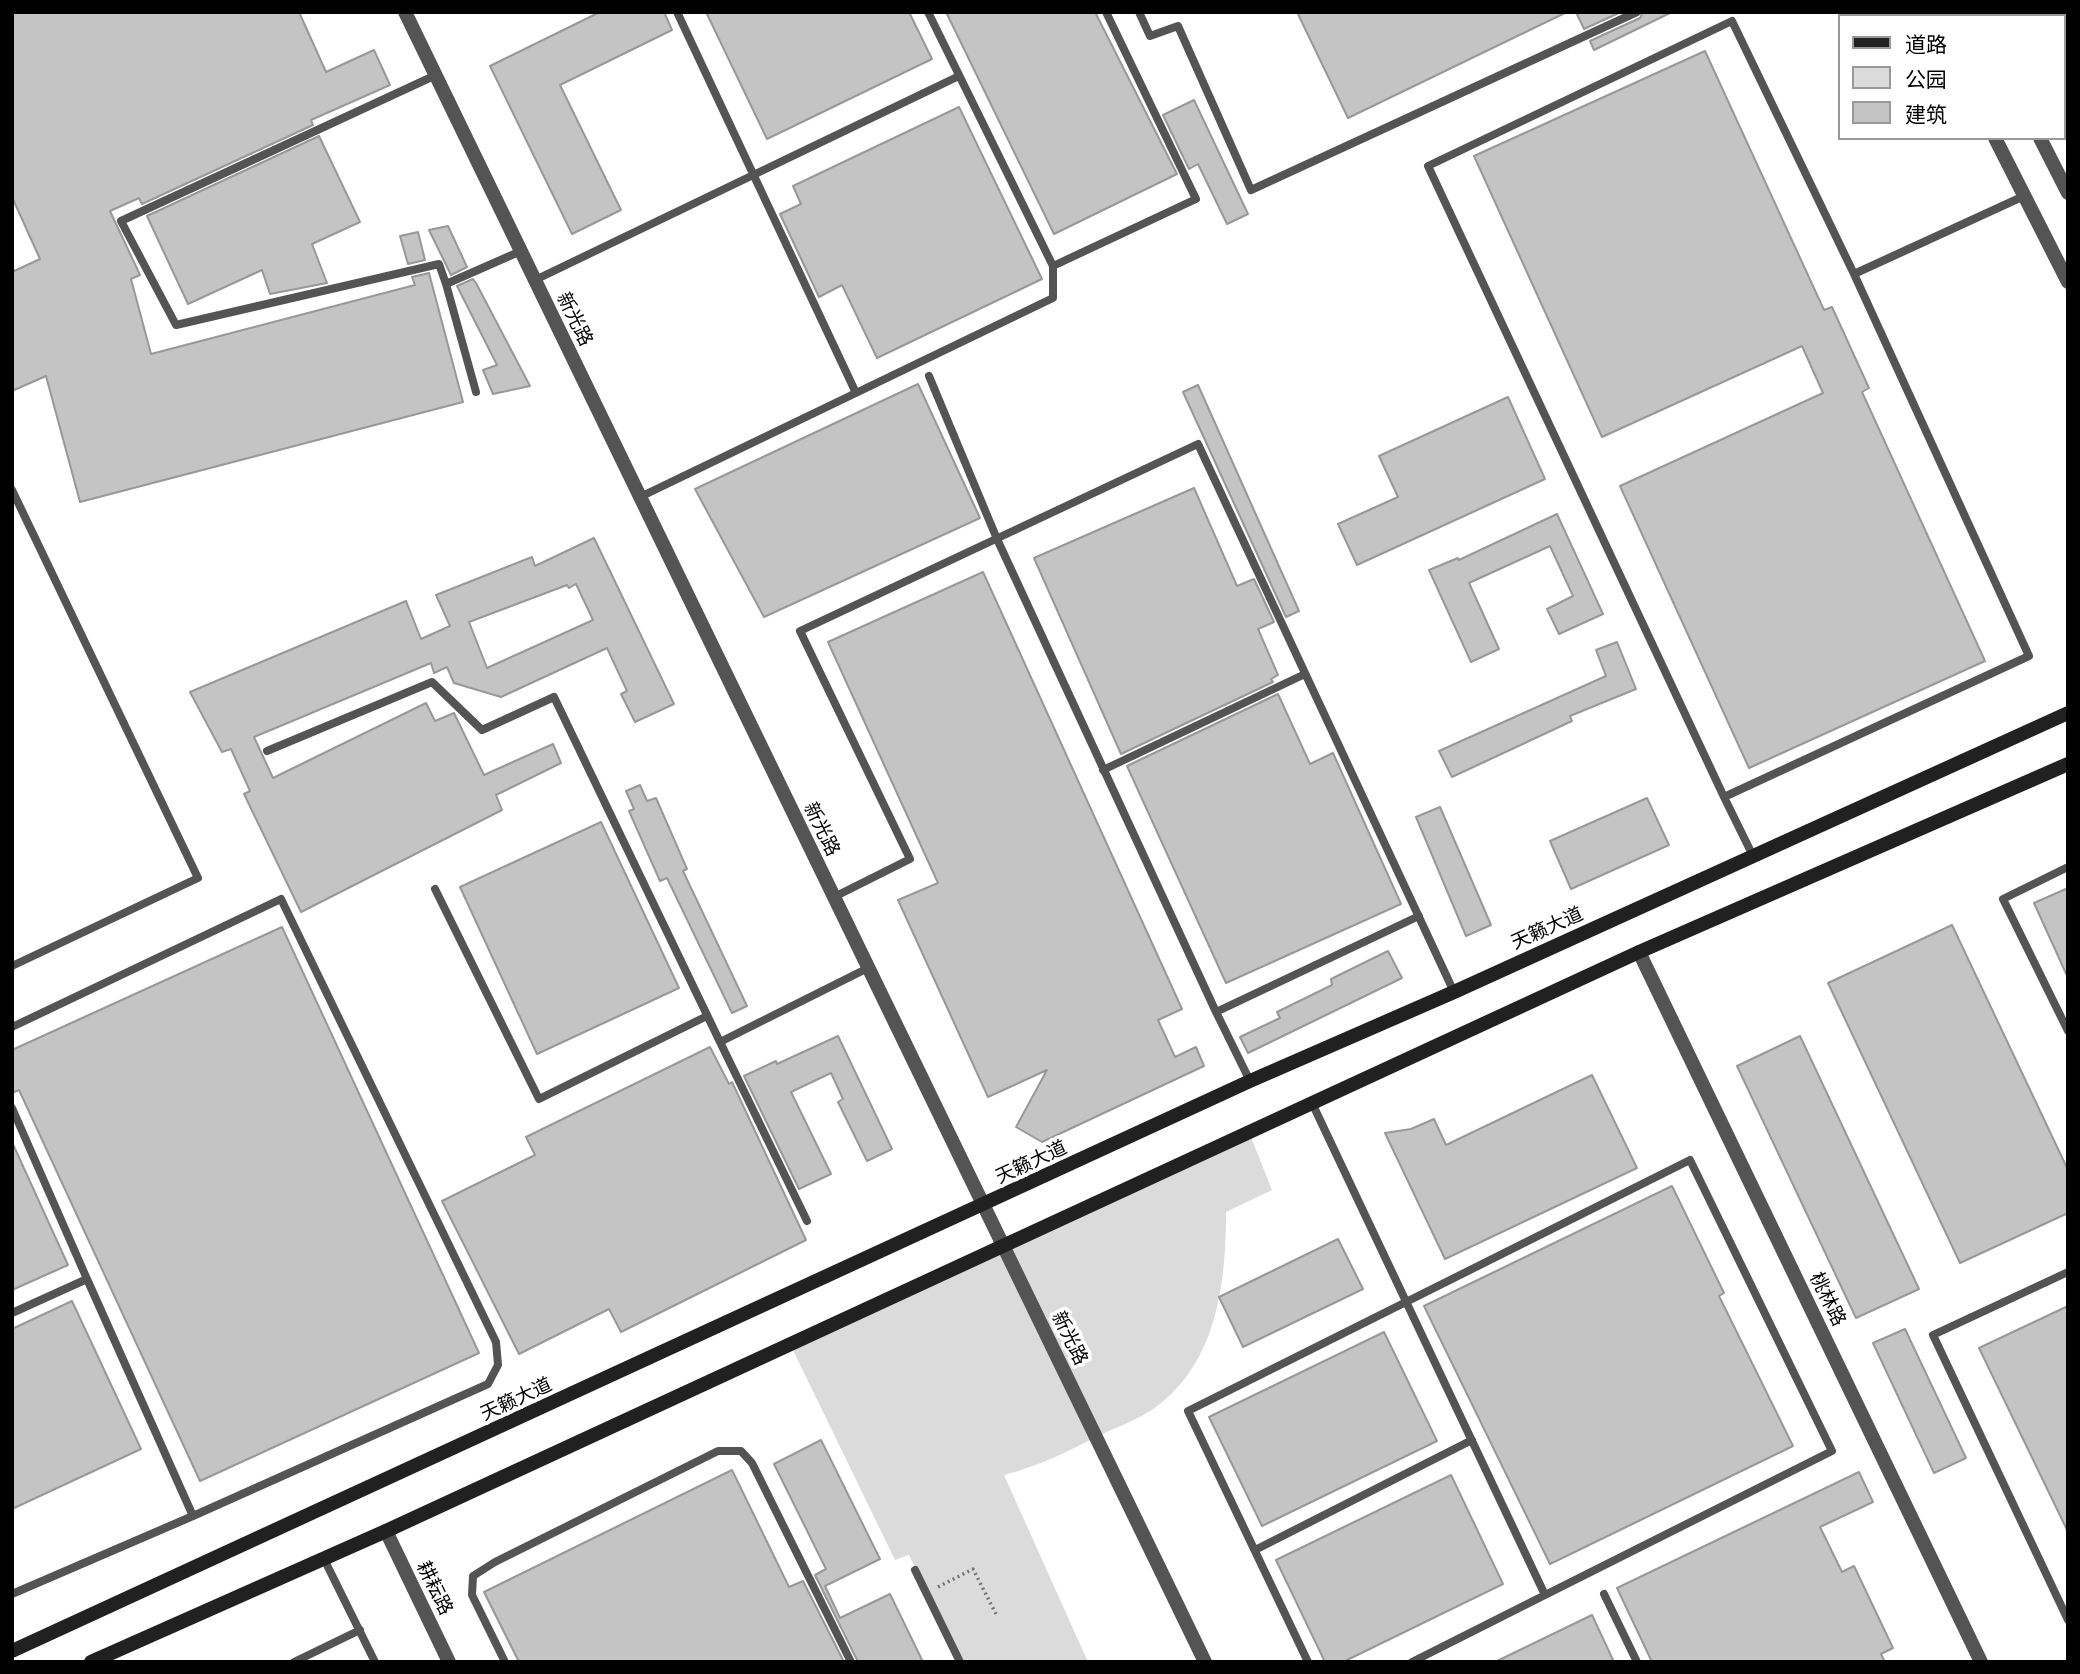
<!DOCTYPE html>
<html>
<head>
<meta charset="utf-8">
<style>
	body { margin:0 }
	#map { position:relative; width:2080px; height:1674px; overflow:hidden; background:#fff; font-family:"Exo 2","Noto Sans SC",sans-serif }
	canvas { display:block }
	.frame { position:absolute; inset:0; border:14px solid #000; pointer-events:none }
	.legend { position:absolute; left:1838px; top:14px; width:228px; height:126px; box-sizing:border-box; background:#fff; border:2px solid #999; margin:0; padding:9px 12px; list-style:none; font-size:21px; color:#000 }
	.legend li { display:flex; align-items:center; gap:14px; height:35px }
	.legend b { width:35px; border:2px solid #999 }
</style>
</head>
<body>
<div id="map">
<canvas width="2080" height="1674"></canvas>
<div class="frame"></div>
<ul class="legend">
<li><b style="height:9px;background:#212121"></b>道路</li>
<li><b style="height:19px;background:#dbdbdb"></b>公园</li>
<li><b style="height:19px;background:#c4c4c4"></b>建筑</li>
</ul>
</div>
<script>
const c = document.querySelector('canvas').getContext('2d');
c.lineJoin = 'round';
function fill(path, color) { c.fillStyle = color; c.fill(path, 'evenodd'); }
function trace(path, color, width, dash) { c.strokeStyle = color; c.lineWidth = width; c.lineCap = dash ? 'butt' : 'round'; c.setLineDash(dash || []); c.stroke(path); }
function write(font, color, halo, rows, align = 'center') {
  c.font = font + ' "Exo 2","Noto Sans SC",sans-serif'; c.lineWidth = 7; c.setLineDash([]); c.textBaseline = 'middle'; c.strokeStyle = halo; c.fillStyle = color; for (const [text, x, y, turn = 0] of rows) {
    c.save(); c.translate(x, y); c.rotate((+turn || 0) * Math.PI / 180); c.textAlign = isNaN(turn) ? turn : align; if (halo) c.strokeText(text, 0, 0); c.fillText(text, 0, 0); c.restore();
  }
}
const green = new Path2D(`
	M 1249,1132 L 1272,1190 L 1226,1212 C 1226,1283 1217,1362 1156,1407 C 1140,1419 1117,1427 1098,1436 C 1067,1452 1039,1466 1004,1475 L 1088,1662 L 960,1662 L 909,1555 L 895,1560 L 790,1344 Z`);
const building = new Path2D(`
	M 12,12 L 299,12 L 326,72 L 374,50 L 390,85 L 311,120 L 313,125 L 142,204 L 139,198 L 110,211 L 140,275 L 131,279 L 151,354 L 415,285 L 412,277 L 429,273 L 463,402 L 80,502 L 46,376 L 12,391 L 12,272 L 40,259 L 12,197 Z
	M 600,12 L 664,12 L 672,30 L 560,85 L 621,210 L 572,234 L 490,66 Z
	M 706,12 L 909,12 L 932,59 L 767,139 Z
	M 946,12 L 1095,12 L 1177,174 L 1054,234 Z
	M 1297,12 L 1567,12 L 1348,118 Z
	M 1576,12 L 1621,12 L 1584,29 Z
	M 1643,12 L 1672,12 L 1594,50 L 1590,41 L 1640,18 Z
	M 1705,51 L 1824,310 L 1832,307 L 1869,388 L 1862,392 L 1985,661 L 1749,768 L 1620,486 L 1823,393 L 1802,346 L 1602,437 L 1474,156 Z
	M 1194,100 L 1248,214 L 1227,224 L 1198,164 L 1189,169 L 1163,115 Z
	M 959,107 L 1042,279 L 877,358 L 842,285 L 819,297 L 780,214 L 801,204 L 793,186 Z
	M 319,136 L 360,222 L 312,244 L 327,283 L 270,294 L 262,270 L 188,304 L 147,216 Z
	M 448,226 L 467,267 L 451,275 L 429,230 Z
	M 418,232 L 425,260 L 408,264 L 400,236 Z
	M 473,279 L 476,283 L 530,386 L 493,394 L 483,370 L 497,365 L 457,286 Z
	M 918,384 L 980,518 L 764,617 L 695,489 Z
	M 1198,385 L 1299,611 L 1286,617 L 1183,392 Z
	M 1508,397 L 1545,479 L 1357,565 L 1338,524 L 1398,497 L 1379,456 Z
	M 1194,488 L 1237,586 L 1254,579 L 1274,622 L 1258,629 L 1278,675 L 1271,679 L 1273,682 L 1121,754 L 1034,558 Z
	M 1557,514 L 1603,614 L 1559,634 L 1547,609 L 1573,596 L 1550,546 L 1469,583 L 1499,649 L 1471,662 L 1429,570 L 1458,558 L 1459,560 Z
	M 594,538 L 674,704 L 635,722 L 621,694 L 627,691 L 607,648 L 501,697 L 454,683 L 447,667 L 434,673 L 431,663 L 254,737 L 273,778 L 426,703 L 435,721 L 454,713 L 484,775 L 553,744 L 561,763 L 496,795 L 502,810 L 301,912 L 244,794 L 250,791 L 231,749 L 222,752 L 190,692 L 406,601 L 421,639 L 450,626 L 436,595 L 532,557 L 535,566 ZM 576,584 L 593,620 L 487,668 L 469,622 L 567,585 L 569,588 Z
	M 983,572 L 1182,1009 L 1158,1020 L 1175,1057 L 1196,1047 L 1204,1066 L 1042,1142 L 1016,1127 L 1047,1070 L 988,1097 L 898,900 L 938,883 L 828,642 Z
	M 1617,642 L 1636,689 L 1570,716 L 1572,721 L 1452,777 L 1439,751 L 1606,676 L 1596,650 Z
	M 1278,694 L 1310,764 L 1333,753 L 1401,904 L 1226,983 L 1127,766 Z
	M 640,785 L 647,801 L 656,798 L 687,869 L 683,871 L 747,1006 L 732,1013 L 667,878 L 660,881 L 629,811 L 634,809 L 626,791 Z
	M 1647,798 L 1669,845 L 1571,889 L 1550,841 Z
	M 1440,807 L 1491,925 L 1466,936 L 1416,817 Z
	M 601,822 L 679,988 L 537,1054 L 460,887 Z
	M 2068,888 L 2068,978 L 2034,903 Z
	M 1952,925 L 2068,1170 L 2068,1213 L 1960,1263 L 1828,983 Z
	M 282,927 L 479,1353 L 200,1481 L 19,1090 L 12,1093 L 12,1050 Z
	M 1388,951 L 1402,978 L 1248,1053 L 1240,1037 L 1280,1018 L 1277,1012 L 1332,985 L 1331,979 Z
	M 838,1036 L 892,1149 L 867,1161 L 838,1102 L 843,1099 L 831,1073 L 791,1092 L 831,1174 L 799,1189 L 744,1076 L 776,1061 L 777,1064 Z
	M 1800,1036 L 1919,1289 L 1856,1318 L 1737,1066 Z
	M 710,1047 L 729,1084 L 732,1082 L 806,1240 L 621,1332 L 609,1309 L 519,1354 L 442,1201 L 535,1155 L 526,1137 Z
	M 1592,1075 L 1637,1168 L 1445,1259 L 1385,1133 L 1411,1129 L 1434,1119 L 1446,1145 Z
	M 12,1142 L 68,1265 L 12,1290 Z
	M 1672,1186 L 1724,1293 L 1719,1296 L 1793,1446 L 1550,1564 L 1424,1306 Z
	M 1338,1239 L 1363,1289 L 1243,1347 L 1219,1297 Z
	M 72,1301 L 141,1449 L 12,1509 L 12,1329 Z
	M 2068,1306 L 2068,1532 L 1979,1348 Z
	M 1905,1329 L 1966,1458 L 1934,1473 L 1873,1343 Z
	M 1384,1332 L 1437,1441 L 1262,1526 L 1209,1417 Z
	M 821,1440 L 880,1559 L 825,1586 L 840,1618 L 890,1594 L 923,1662 L 858,1662 L 815,1575 L 826,1569 L 774,1464 Z
	M 732,1470 L 789,1587 L 803,1581 L 844,1662 L 519,1662 L 484,1592 Z
	M 1859,1472 L 1873,1502 L 1820,1527 L 1842,1572 L 1854,1566 L 1893,1648 L 1881,1654 L 1885,1662 L 1652,1662 L 1617,1588 Z
	M 1451,1475 L 1503,1584 L 1343,1662 L 1325,1662 L 1276,1560 Z
	M 1592,1615 L 1614,1662 L 1495,1662 Z`);
const path = new Path2D(`
	M 938,1587 L 973,1569 L 996,1614`);
const service = new Path2D(`
	M 677,12 L 856,393
	M 928,12 L 1053,266
	M 1139,12 L 1150,36 L 1178,26 L 1251,190 L 1637,12
	M 2057,12 L 2059,16
	M 2064,27 L 2068,34
	M 436,75 L 121,221 L 176,325 L 439,264 L 446,284 L 521,251
	M 1854,274 L 1732,21 L 1428,166 L 1724,797 L 2029,656 L 1854,274 L 2024,196
	M 535,280 L 959,76
	M 446,284 L 476,392
	M 929,376 L 997,539 L 1216,1012
	M 12,490 L 198,878 L 12,966
	M 640,497 L 1053,298 L 1053,266 L 1196,199 L 1106,12
	M 267,751 L 432,682 L 482,730 L 554,697 L 720,1042 L 868,968
	M 1103,770 L 1305,674
	M 1724,797 L 1753,856
	M 2068,867 L 2003,899 L 2068,1031
	M 435,889 L 539,1099 L 707,1016
	M 834,897 L 910,859 L 800,631 L 1198,444 L 1454,992
	M 12,1027 L 281,899 L 496,1342 L 498,1365 L 488,1384 L 193,1516 L 12,1594
	M 720,1042 L 807,1221
	M 1250,1081 L 1216,1012 L 1419,916
	M 12,1108 L 87,1279
	M 2068,1272 L 1933,1335 L 2068,1620
	M 12,1313 L 87,1279 L 193,1516
	M 1255,1550 L 1472,1440
	M 324,1559 L 375,1662
	M 915,1570 L 960,1662
	M 1604,1594 L 1637,1662
	M 294,1662 L 360,1630
	M 505,1662 L 472,1595 L 473,1576 L 495,1562 L 718,1451 L 741,1451 L 752,1463 L 851,1662
	M 1308,1662 L 1188,1411 L 1690,1160 L 1832,1451 L 1545,1595 C 1467,1431 1390,1267 1312,1103
	M 1412,1662 L 1545,1595`);
const tertiary = new Path2D(`
	M 405,12 L 1205,1662
	M 1931,12 L 1933,16
	M 1976,12 L 1978,16
	M 1995,138 L 2068,282
	M 2040,138 L 2068,193
	M 1639,952 L 1981,1662
	M 386,1531 L 449,1662`);
const secondary = new Path2D(`
	M 12,1651 L 1250,1081 L 1454,992 L 2068,713
	M 91,1662 L 386,1531 L 1639,952 L 2068,764`);
const streetNames = [
	["新光路",575,319,64],
	["新光路",822,829,64],
	["天籁大道",1547,928,-24],
	["天籁大道",1031,1162,-25],
	["桃林路",1828,1299,64],
	["新光路",1070,1338,64],
	["天籁大道",516,1399,-25],
	["耕耘路",435,1588,64]
];
fill(green, '#dbdbdb');
fill(building, '#c4c4c4');
trace(building, '#989898', 2);
trace(path, '#767676', 3.5, [2, 3.5]);
trace(service, '#545454', 8);
trace(tertiary, '#545454', 14);
trace(secondary, '#212121', 14);
write('19px', '#000', '#fff', streetNames);
</script>
</body>
</html>
